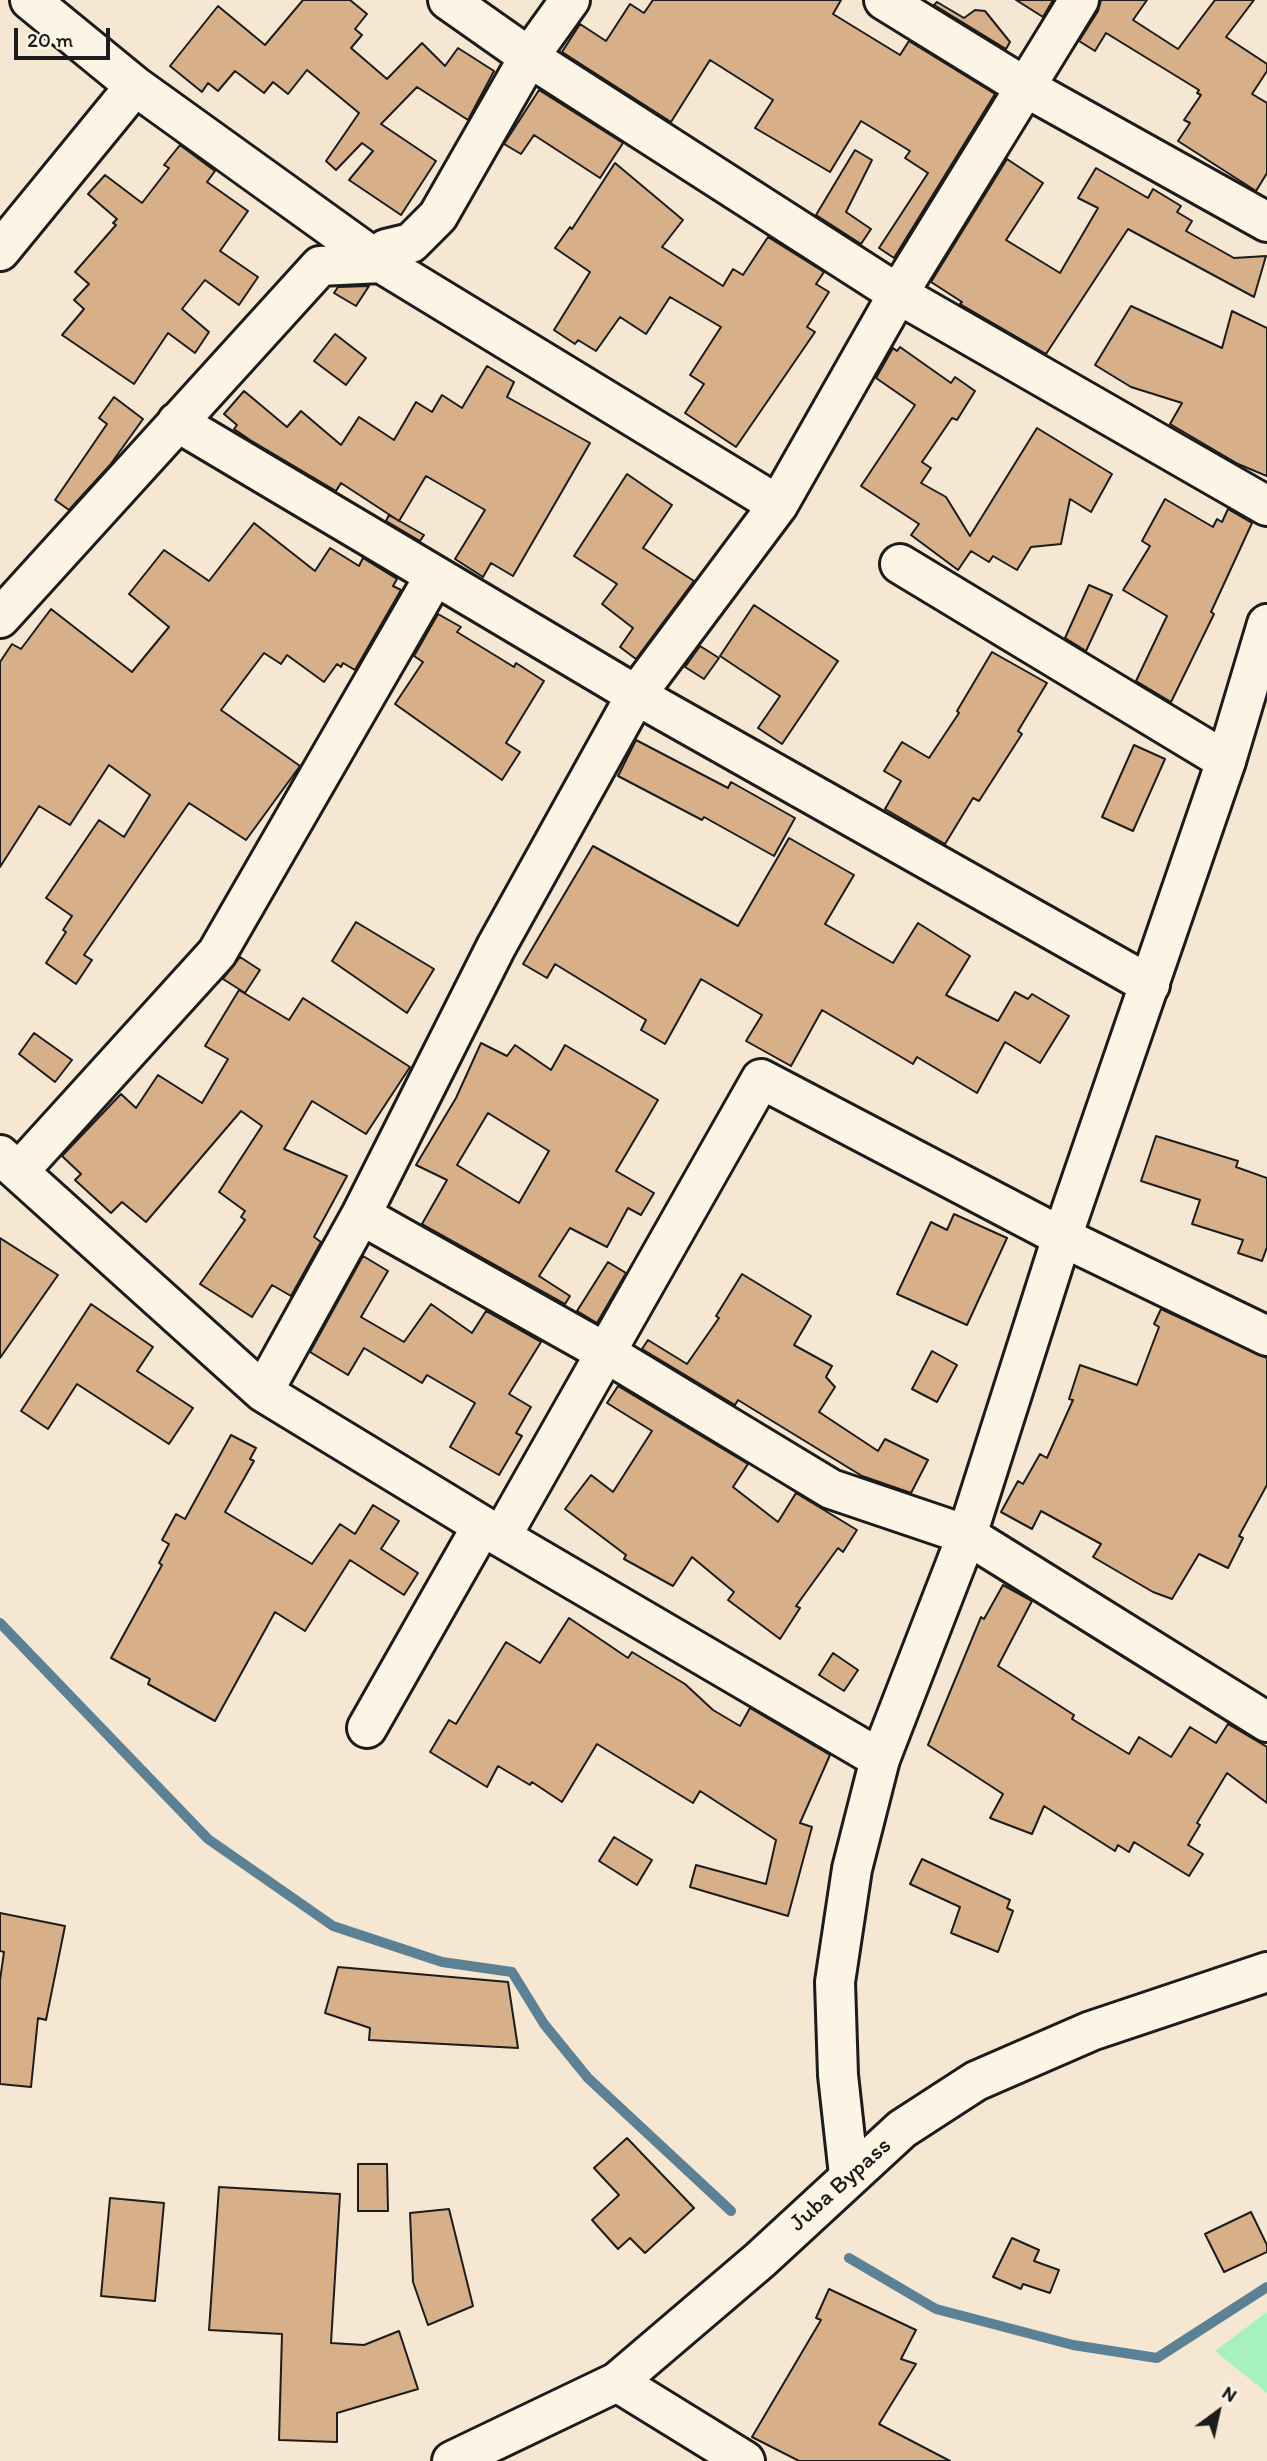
<!DOCTYPE html>
<html>
<head>
<meta charset="utf-8">
<style>
	body { margin:0 }
	#map { position:relative; width:1267px; height:2461px; overflow:hidden; background:#f5e7d2; font-family:Itim,sans-serif }
	canvas { display:block }
	.north { position:absolute; left:1183px; top:2377px; width:70px; height:70px; -webkit-text-stroke:5px #fcf5e5; paint-order:stroke; rotate:33deg; font-size:19px; font-weight:700; line-height:28px; text-align:center; color:#1c1c1c }
	.north::after { content:''; display:block; margin:auto; width:24px; height:32px; background:#1c1c1c; clip-path:polygon(50% 0,100% 100%,50% 72%,0 100%) }
	.scale { position:absolute; left:14px; top:28px; width:96px; height:32px; box-sizing:border-box; border:4px solid #1c1c1c; border-top:0; padding-left:9px; font-size:21px; line-height:24px; white-space:nowrap; color:#1c1c1c; -webkit-text-stroke:5px #fcf5e5; paint-order:stroke }
</style>
</head>
<body>
<div id="map">
<canvas width="1267" height="2461"></canvas>
<div class="north">N</div>
<div class="scale">20 m</div>
</div>
<script>
const c = document.querySelector('canvas').getContext('2d');
c.lineJoin = 'round';
function fill(path, color) { c.fillStyle = color; c.fill(path, 'evenodd'); }
function trace(path, color, width, dash) { c.strokeStyle = color; c.lineWidth = width; c.lineCap = dash ? 'butt' : 'round'; c.setLineDash(dash || []); c.stroke(path); }
function write(font, color, halo, rows, align = 'center') {
  c.font = font + ' Itim,sans-serif'; c.lineWidth = 5; c.setLineDash([]); c.textBaseline = 'middle'; c.strokeStyle = halo; c.fillStyle = color; for (const [text, x, y, turn = 0] of rows) {
    c.save(); c.translate(x, y); c.rotate((+turn || 0) * Math.PI / 180); c.textAlign = isNaN(turn) ? turn : align; if (halo) c.strokeText(text, 0, 0); c.fillText(text, 0, 0); c.restore();
  }
}
const green = new Path2D(`
	M 1267,2312 L 1267,2393 L 1215,2351 Z`);
const stream = new Path2D(`
	M 0,1623 L 208,1839 L 333,1926 L 442,1962 L 512,1972 L 544,2024 L 588,2078 L 731,2211
	M 849,2258 L 936,2309 L 1073,2345 L 1157,2358 L 1267,2287`);
const building = new Path2D(`
	M 303,0 L 350,0 L 367,14 L 355,29 L 362,35 L 351,48 L 387,79 L 422,43 L 445,66 L 458,48 L 494,71 L 468,120 L 417,87 L 381,124 L 436,161 L 401,215 L 349,180 L 373,151 L 362,143 L 336,170 L 326,161 L 359,113 L 307,70 L 288,94 L 273,82 L 264,93 L 235,71 L 218,91 L 208,83 L 202,92 L 170,66 L 218,6 L 265,45 Z
	M 653,0 L 841,0 L 833,14 L 900,55 L 909,41 L 995,94 L 894,258 L 879,248 L 928,173 L 905,158 L 910,151 L 861,121 L 830,172 L 755,128 L 773,100 L 710,60 L 671,122 L 562,52 L 580,24 L 606,41 L 630,4 L 644,13 Z
	M 1016,0 L 1053,0 L 1043,17 Z
	M 1101,0 L 1147,0 L 1133,20 L 1178,49 L 1215,0 L 1254,0 L 1226,37 L 1267,64 L 1267,71 L 1252,94 L 1267,103 L 1267,173 L 1256,191 L 1178,141 L 1190,123 L 1184,120 L 1201,95 L 1197,93 L 1199,90 L 1106,33 L 1095,51 L 1079,41 L 1098,11 Z
	M 937,2 L 964,18 L 975,10 L 985,11 L 1010,42 L 1006,49 L 934,5 Z
	M 539,90 L 623,143 L 600,178 L 534,135 L 521,154 L 504,144 Z
	M 180,145 L 215,171 L 207,182 L 248,211 L 220,251 L 258,277 L 239,305 L 205,280 L 182,309 L 209,332 L 195,353 L 168,333 L 134,384 L 62,335 L 84,309 L 74,300 L 89,284 L 75,272 L 116,225 L 113,223 L 117,219 L 88,194 L 105,175 L 142,203 L 169,168 L 164,165 Z
	M 855,150 L 872,160 L 846,212 L 871,229 L 861,244 L 816,215 Z
	M 1007,159 L 1043,183 L 1006,240 L 1060,273 L 1098,208 L 1078,198 L 1096,168 L 1148,198 L 1153,189 L 1181,206 L 1177,212 L 1192,221 L 1186,231 L 1234,258 L 1266,256 L 1254,297 L 1128,229 L 1046,354 L 960,304 L 962,302 L 931,282 Z
	M 615,163 L 683,220 L 662,247 L 723,286 L 733,269 L 743,275 L 768,237 L 824,272 L 816,284 L 829,292 L 807,327 L 815,332 L 736,447 L 685,413 L 704,384 L 690,375 L 721,327 L 670,297 L 646,334 L 620,317 L 596,351 L 578,340 L 575,344 L 554,330 L 590,272 L 555,248 L 570,227 L 572,229 Z
	M 369,286 L 356,306 L 334,293 L 338,287 Z
	M 1131,306 L 1222,348 L 1232,311 L 1267,328 L 1267,476 L 1238,464 L 1170,424 L 1182,403 L 1131,387 L 1095,365 Z
	M 335,334 L 366,358 L 346,385 L 314,361 Z
	M 900,347 L 951,383 L 955,377 L 975,391 L 957,420 L 952,418 L 922,462 L 931,468 L 921,483 L 946,497 L 970,536 L 1037,428 L 1112,474 L 1091,512 L 1070,499 L 1061,544 L 1031,547 L 1017,570 L 993,556 L 989,562 L 971,551 L 958,570 L 911,535 L 919,524 L 861,486 L 915,405 L 876,378 L 893,348 L 897,351 Z
	M 487,366 L 514,382 L 507,397 L 590,443 L 513,576 L 491,563 L 483,577 L 455,559 L 485,510 L 426,476 L 399,521 L 341,483 L 336,491 L 250,440 L 234,429 L 237,425 L 224,414 L 244,391 L 287,427 L 301,411 L 341,445 L 359,417 L 394,440 L 416,402 L 432,412 L 442,395 L 462,408 Z
	M 114,397 L 143,419 L 110,465 L 69,510 L 55,500 L 107,424 L 99,418 Z
	M 627,474 L 672,505 L 643,548 L 694,581 L 636,659 L 620,647 L 633,628 L 602,604 L 617,584 L 574,556 Z
	M 1165,499 L 1213,527 L 1217,519 L 1222,522 L 1228,509 L 1252,523 L 1211,612 L 1214,614 L 1171,702 L 1136,681 L 1167,616 L 1123,590 L 1150,546 L 1142,541 Z
	M 389,515 L 424,535 L 420,541 L 386,521 Z
	M 254,523 L 315,571 L 330,548 L 359,566 L 363,558 L 397,579 L 393,586 L 401,590 L 355,670 L 343,663 L 341,667 L 337,664 L 324,682 L 287,655 L 281,664 L 264,653 L 221,710 L 300,766 L 246,840 L 189,803 L 84,955 L 92,960 L 76,984 L 46,963 L 66,932 L 63,930 L 72,916 L 46,898 L 99,820 L 124,837 L 150,795 L 109,765 L 70,825 L 39,806 L 0,867 L 0,662 L 12,644 L 21,649 L 51,609 L 132,672 L 169,627 L 129,594 L 164,550 L 209,581 Z
	M 1089,585 L 1112,595 L 1086,651 L 1065,638 Z
	M 754,605 L 838,661 L 782,744 L 758,728 L 780,696 L 720,656 Z
	M 438,614 L 461,627 L 457,632 L 514,667 L 516,663 L 544,681 L 506,743 L 520,752 L 502,780 L 395,704 L 423,662 L 414,656 Z
	M 700,646 L 719,658 L 704,679 L 685,667 Z
	M 992,652 L 1047,683 L 1018,731 L 1022,734 L 979,801 L 973,798 L 945,844 L 885,809 L 901,781 L 884,771 L 902,742 L 929,758 L 959,713 L 957,711 Z
	M 636,740 L 728,788 L 731,782 L 795,818 L 774,856 L 704,817 L 702,820 L 618,776 Z
	M 1134,745 L 1165,759 L 1133,831 L 1102,817 Z
	M 789,838 L 854,875 L 825,924 L 893,963 L 918,923 L 970,956 L 946,995 L 998,1021 L 1015,992 L 1028,999 L 1032,994 L 1069,1016 L 1040,1063 L 1005,1042 L 977,1093 L 917,1057 L 913,1064 L 822,1010 L 791,1066 L 746,1041 L 762,1015 L 701,979 L 665,1044 L 641,1030 L 646,1020 L 555,964 L 547,978 L 523,964 L 593,846 L 738,926 Z
	M 356,922 L 434,969 L 407,1013 L 332,961 Z
	M 240,957 L 260,970 L 245,993 L 223,979 Z
	M 239,990 L 289,1020 L 303,998 L 410,1067 L 366,1134 L 312,1101 L 284,1149 L 347,1176 L 314,1237 L 321,1242 L 291,1296 L 272,1285 L 252,1317 L 200,1284 L 245,1220 L 241,1217 L 245,1211 L 219,1192 L 262,1126 L 241,1111 L 146,1222 L 122,1202 L 111,1213 L 75,1180 L 81,1174 L 62,1156 L 121,1094 L 136,1108 L 158,1075 L 202,1103 L 228,1059 L 205,1046 Z
	M 34,1033 L 72,1060 L 55,1082 L 19,1054 Z
	M 481,1043 L 507,1056 L 515,1045 L 551,1070 L 565,1045 L 658,1100 L 616,1171 L 654,1193 L 641,1215 L 628,1208 L 607,1247 L 570,1228 L 539,1276 L 570,1296 L 565,1304 L 422,1224 L 447,1180 L 416,1165 L 456,1098 ZM 488,1113 L 549,1151 L 519,1203 L 457,1165 Z
	M 1156,1136 L 1238,1161 L 1236,1167 L 1267,1178 L 1267,1247 L 1262,1261 L 1238,1253 L 1243,1240 L 1192,1224 L 1200,1200 L 1141,1181 Z
	M 954,1214 L 1007,1238 L 967,1325 L 897,1294 L 931,1222 L 947,1230 Z
	M 0,1238 L 58,1275 L 0,1358 Z
	M 363,1256 L 388,1271 L 361,1317 L 404,1342 L 431,1304 L 472,1333 L 486,1311 L 541,1342 L 509,1394 L 531,1407 L 516,1433 L 522,1436 L 499,1475 L 450,1447 L 475,1403 L 427,1375 L 422,1383 L 364,1348 L 348,1375 L 310,1352 Z
	M 608,1262 L 626,1273 L 597,1323 L 577,1311 Z
	M 742,1274 L 811,1316 L 794,1345 L 832,1366 L 826,1377 L 835,1387 L 819,1412 L 878,1451 L 885,1439 L 928,1460 L 911,1493 L 862,1476 L 738,1400 L 735,1405 L 642,1349 L 648,1340 L 687,1364 L 719,1318 L 716,1316 Z
	M 91,1304 L 153,1347 L 137,1371 L 193,1408 L 169,1444 L 77,1384 L 48,1429 L 21,1411 Z
	M 1161,1309 L 1267,1358 L 1267,1485 L 1239,1536 L 1243,1538 L 1228,1568 L 1199,1554 L 1172,1599 L 1153,1592 L 1093,1557 L 1101,1544 L 1041,1511 L 1032,1529 L 1001,1512 L 1018,1481 L 1023,1484 L 1040,1454 L 1047,1458 L 1073,1400 L 1069,1399 L 1080,1365 L 1137,1385 L 1159,1327 L 1154,1324 Z
	M 932,1351 L 957,1365 L 937,1402 L 912,1389 Z
	M 618,1386 L 748,1464 L 733,1487 L 778,1522 L 796,1493 L 857,1530 L 843,1552 L 838,1548 L 796,1606 L 800,1608 L 780,1639 L 728,1600 L 734,1592 L 692,1557 L 673,1586 L 624,1559 L 626,1555 L 565,1509 L 591,1475 L 613,1492 L 652,1431 L 607,1403 Z
	M 231,1435 L 256,1448 L 250,1459 L 254,1461 L 225,1512 L 312,1564 L 340,1524 L 355,1534 L 373,1505 L 399,1521 L 381,1549 L 418,1573 L 404,1595 L 350,1560 L 305,1631 L 275,1612 L 215,1721 L 148,1684 L 150,1679 L 111,1658 L 162,1565 L 159,1563 L 169,1544 L 162,1540 L 176,1514 L 185,1519 Z
	M 1003,1585 L 1032,1601 L 998,1666 L 1074,1715 L 1072,1719 L 1129,1754 L 1139,1737 L 1171,1757 L 1190,1727 L 1216,1743 L 1228,1724 L 1267,1747 L 1267,1803 L 1227,1773 L 1197,1823 L 1200,1825 L 1188,1845 L 1203,1854 L 1189,1876 L 1134,1842 L 1129,1852 L 1118,1845 L 1115,1851 L 1044,1806 L 1032,1834 L 990,1818 L 1003,1794 L 928,1745 L 981,1617 L 984,1619 Z
	M 569,1618 L 628,1658 L 632,1652 L 685,1684 L 713,1710 L 740,1726 L 750,1708 L 830,1755 L 800,1823 L 812,1827 L 788,1916 L 690,1887 L 696,1865 L 766,1884 L 776,1840 L 700,1791 L 693,1803 L 597,1744 L 562,1802 L 532,1782 L 530,1785 L 498,1766 L 487,1787 L 430,1752 L 449,1720 L 456,1724 L 506,1642 L 540,1663 Z
	M 833,1653 L 858,1670 L 844,1691 L 819,1675 Z
	M 614,1837 L 652,1860 L 637,1885 L 599,1861 Z
	M 922,1859 L 1010,1900 L 1007,1908 L 1013,1911 L 998,1952 L 951,1933 L 960,1907 L 910,1884 Z
	M 0,1913 L 65,1926 L 46,2020 L 38,2018 L 31,2087 L 0,2084 L 0,1980 L 4,1952 L 0,1951 Z
	M 338,1967 L 508,1982 L 518,2048 L 369,2040 L 370,2028 L 325,2013 Z
	M 627,2138 L 694,2208 L 645,2253 L 630,2238 L 618,2249 L 592,2220 L 619,2195 L 594,2168 Z
	M 358,2164 L 387,2164 L 388,2211 L 358,2211 Z
	M 219,2187 L 340,2194 L 331,2343 L 364,2345 L 399,2331 L 418,2389 L 337,2413 L 337,2442 L 279,2440 L 282,2334 L 209,2330 Z
	M 110,2198 L 164,2203 L 155,2301 L 101,2296 Z
	M 449,2209 L 473,2306 L 428,2325 L 413,2282 L 410,2213 Z
	M 1251,2212 L 1267,2245 L 1267,2252 L 1224,2272 L 1205,2234 Z
	M 1012,2238 L 1039,2250 L 1034,2261 L 1059,2270 L 1050,2293 L 1023,2284 L 1021,2289 L 993,2277 Z
	M 829,2289 L 916,2330 L 901,2359 L 916,2364 L 879,2424 L 950,2461 L 799,2461 L 752,2437 L 821,2320 L 816,2318 Z`);
const street = new Path2D(`
	M 30,0 L 135,86 L 381,263 L 778,505
	M 448,0 L 529,57 L 898,294 L 1267,506
	M 884,0 L 1025,87 L 1267,222
	M 0,251 L 135,86
	M 177,422 L 636,695 L 1150,985
	M 900,564 L 1226,761
	M 0,618 L 320,266 L 381,263 L 386,249 L 411,243 L 438,216 L 529,57 L 570,0
	M 0,1155 L 263,1392
	M 19,1171 L 217,953 L 434,577
	M 361,1215 L 608,1354 L 831,1489 L 967,1535
	M 501,1537 L 761,1079 L 1062,1237 L 1267,1336
	M 367,1728 L 482,1526
	M 880,1759 L 501,1537 L 263,1392 L 361,1215 L 496,947 L 636,695 L 778,505 L 898,294 L 1079,0
	M 617,2382 L 745,2461`);
const secondary = new Path2D(`
	M 967,1535 L 1267,1722
	M 849,2175 L 838,2075 L 835,1982 L 852,1869 L 880,1759 L 967,1535 L 1062,1237 L 1226,761 L 1267,624
	M 452,2461 L 617,2382 L 760,2260 L 902,2129 L 976,2081 L 1091,2031 L 1267,1972`);
const streetNames = [
	["Juba Bypass",841,2185,-42]
];
fill(green, '#a7f0bf');
trace(stream, '#5c8195', 10);
fill(building, '#d7af88');
trace(building, '#1c1c1c', 2);
trace(street, '#1c1c1c', 44);
trace(secondary, '#1c1c1c', 44);
trace(street, '#fcf5e5', 38);
trace(secondary, '#fcf5e5', 38);
write('24px', '#1c1c1c', '#fcf5e5', streetNames);
</script>
</body>
</html>
